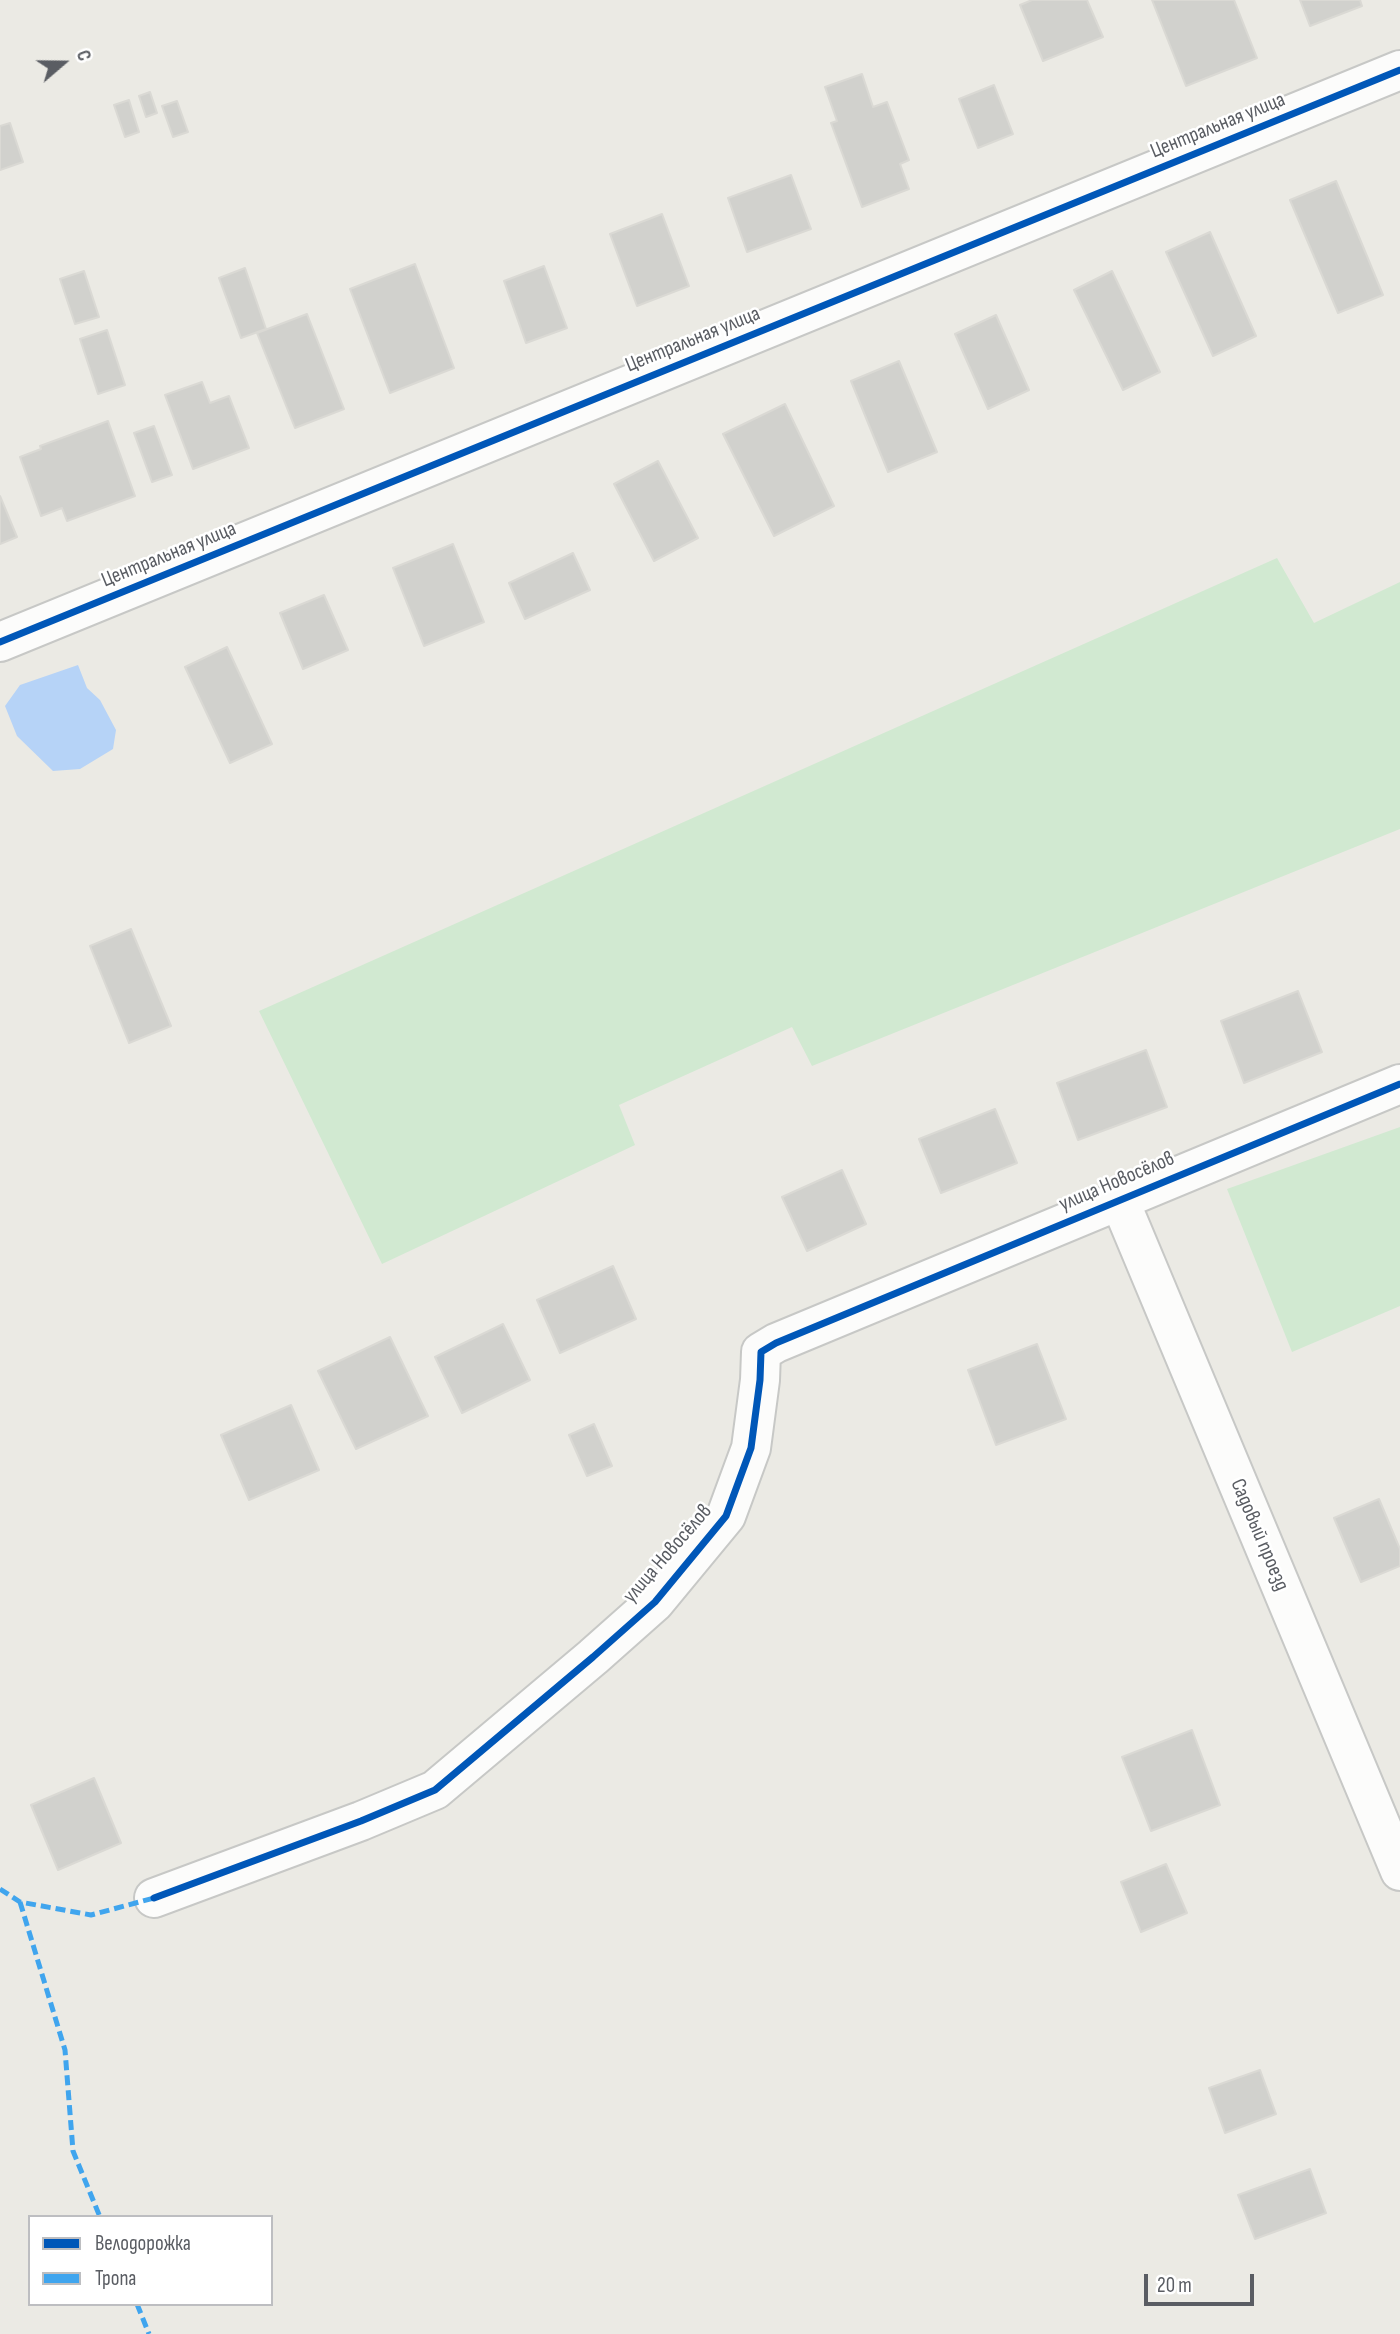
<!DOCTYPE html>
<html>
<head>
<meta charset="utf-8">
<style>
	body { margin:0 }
	#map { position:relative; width:1400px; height:2334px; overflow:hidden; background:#ebeae4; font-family:"Sofia Sans Condensed",sans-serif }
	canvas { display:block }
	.legend { position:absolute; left:28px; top:2215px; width:245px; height:91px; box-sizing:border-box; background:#fff; border:2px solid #bdbec1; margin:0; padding:9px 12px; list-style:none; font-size:21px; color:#5a5d63 }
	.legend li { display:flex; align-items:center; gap:14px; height:35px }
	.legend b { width:35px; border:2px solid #bdbec1 }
	.north { position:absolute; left:28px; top:28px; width:70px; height:70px; -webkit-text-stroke:5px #fff; paint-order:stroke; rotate:70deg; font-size:19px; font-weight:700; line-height:28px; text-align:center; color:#5a5d63 }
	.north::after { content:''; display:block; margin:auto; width:24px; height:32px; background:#5a5d63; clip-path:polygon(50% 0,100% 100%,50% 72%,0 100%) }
	.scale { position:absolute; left:1144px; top:2274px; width:110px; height:32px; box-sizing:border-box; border:4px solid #5a5d63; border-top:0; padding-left:9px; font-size:21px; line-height:24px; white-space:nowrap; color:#5a5d63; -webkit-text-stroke:5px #fff; paint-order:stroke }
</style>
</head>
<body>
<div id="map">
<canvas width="1400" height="2334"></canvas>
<ul class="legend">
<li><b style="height:9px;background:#0057b8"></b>Велодорожка</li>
<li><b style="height:9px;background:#40a5ee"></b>Тропа</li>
</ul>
<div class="north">С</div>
<div class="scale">20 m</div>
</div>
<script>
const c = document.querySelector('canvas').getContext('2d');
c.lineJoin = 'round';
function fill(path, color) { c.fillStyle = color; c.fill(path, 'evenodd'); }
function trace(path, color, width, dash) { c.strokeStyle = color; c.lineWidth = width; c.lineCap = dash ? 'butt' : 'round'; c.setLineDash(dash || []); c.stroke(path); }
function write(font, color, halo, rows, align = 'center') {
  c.font = font + ' "Sofia Sans Condensed",sans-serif'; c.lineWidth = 5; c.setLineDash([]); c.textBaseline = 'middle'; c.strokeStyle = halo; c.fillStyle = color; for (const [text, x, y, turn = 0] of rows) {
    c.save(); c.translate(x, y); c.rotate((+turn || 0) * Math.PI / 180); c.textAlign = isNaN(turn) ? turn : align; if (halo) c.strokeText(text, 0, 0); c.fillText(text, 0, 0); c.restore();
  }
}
const green = new Path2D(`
	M 1277,558 L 1314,623 L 1400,582 L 1400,829 L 812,1066 L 792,1027 L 619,1105 L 635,1145 L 382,1264 L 259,1011 Z
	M 1400,1127 L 1400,1306 L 1292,1352 L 1227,1189 Z`);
const water = new Path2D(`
	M 78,665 L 87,688 L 100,700 L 116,730 L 113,749 L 80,769 L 53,771 L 17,736 L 5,706 L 20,685 Z`);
const building = new Path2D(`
	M 1032,0 L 1087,0 L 1103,37 L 1043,61 L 1020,5 Z
	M 1152,0 L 1234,0 L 1257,58 L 1186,86 Z
	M 1300,0 L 1360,0 L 1362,6 L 1310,26 Z
	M 862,74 L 873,107 L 887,102 L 909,160 L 900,164 L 909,189 L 862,207 L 831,123 L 837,121 L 825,87 Z
	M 994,85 L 1013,134 L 978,148 L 959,99 Z
	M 150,92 L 157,113 L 146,117 L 139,96 Z
	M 129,100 L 139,132 L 125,137 L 114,105 Z
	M 177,101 L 188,132 L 173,137 L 162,106 Z
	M 10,123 L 23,162 L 0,170 L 0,126 Z
	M 791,175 L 811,229 L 747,252 L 728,198 Z
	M 1336,181 L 1383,295 L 1338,313 L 1290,200 Z
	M 662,214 L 689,286 L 637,306 L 610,234 Z
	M 1210,232 L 1256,336 L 1213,356 L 1166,252 Z
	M 415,264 L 454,368 L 390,393 L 350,289 Z
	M 544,266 L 567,328 L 526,343 L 504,281 Z
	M 245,268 L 266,329 L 241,338 L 219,278 Z
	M 84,271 L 99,317 L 75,324 L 60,279 Z
	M 1112,271 L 1160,372 L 1123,390 L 1074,290 Z
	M 307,314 L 344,409 L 295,428 L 257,333 Z
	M 996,315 L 1029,390 L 988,409 L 955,334 Z
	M 107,330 L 125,385 L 98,394 L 80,339 Z
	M 899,361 L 937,452 L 888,472 L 851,381 Z
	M 202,382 L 210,403 L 229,396 L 249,448 L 193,469 L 165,395 Z
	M 785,404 L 834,506 L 774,536 L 723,434 Z
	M 108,421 L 135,496 L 67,521 L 62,508 L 41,516 L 20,457 L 41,449 L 40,446 Z
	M 154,426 L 172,475 L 152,482 L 134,433 Z
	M 658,461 L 698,538 L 654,561 L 614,484 Z
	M 0,496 L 17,537 L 0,544 Z
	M 453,544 L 484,622 L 424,646 L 393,568 Z
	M 573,553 L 590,590 L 525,619 L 509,583 Z
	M 324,595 L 348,650 L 303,669 L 280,613 Z
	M 227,647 L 272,744 L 230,763 L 185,667 Z
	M 131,929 L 171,1026 L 129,1043 L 90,946 Z
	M 1298,991 L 1322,1052 L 1244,1083 L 1221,1021 Z
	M 1146,1050 L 1167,1107 L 1078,1140 L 1057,1083 Z
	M 995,1109 L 1017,1163 L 941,1193 L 919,1139 Z
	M 842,1170 L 866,1224 L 807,1251 L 782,1197 Z
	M 613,1266 L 636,1319 L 560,1353 L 537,1300 Z
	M 503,1324 L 530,1380 L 462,1413 L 435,1357 Z
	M 390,1337 L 428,1416 L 356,1449 L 318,1371 Z
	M 1037,1344 L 1066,1419 L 996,1445 L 968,1370 Z
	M 291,1405 L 319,1470 L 249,1500 L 221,1435 Z
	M 594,1424 L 612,1466 L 587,1476 L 569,1435 Z
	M 1379,1499 L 1400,1549 L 1400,1566 L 1361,1582 L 1334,1518 Z
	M 1192,1730 L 1220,1805 L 1151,1831 L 1122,1757 Z
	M 94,1778 L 121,1843 L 58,1870 L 31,1805 Z
	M 1166,1864 L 1187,1913 L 1141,1932 L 1121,1882 Z
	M 1260,2070 L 1276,2114 L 1225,2133 L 1209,2088 Z
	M 1310,2169 L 1326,2213 L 1255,2239 L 1238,2195 Z`);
const minor = new Path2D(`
	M 0,642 L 1400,70
	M 1119,1199 L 1400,1871
	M 154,1898 L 361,1821 L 435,1790 L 593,1657 L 655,1602 L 726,1516 L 751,1448 L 760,1380 L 761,1352 L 776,1343 L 1400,1084`);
const quiet = new Path2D(`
	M 0,1889 L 20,1902 L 91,1915 L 154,1898
	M 20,1902 L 65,2050 L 73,2151 L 100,2217
	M 137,2304 L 149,2334`);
const cycleway = new Path2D(`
	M 0,642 L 1400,70
	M 154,1898 L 361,1821 L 435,1790 L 593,1657 L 655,1602 L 726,1516 L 751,1448 L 760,1380 L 761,1352 L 776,1343 L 1400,1084`);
const streetNames = [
	["Центральная улица",1218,126,-22],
	["Центральная улица",693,340,-22],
	["Центральная улица",169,555,-22],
	["улица Новосёлов",1117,1182,-23],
	["Садовый проезд",1259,1535,67],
	["улица Новосёлов",668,1554,-49]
];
fill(green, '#d1e9d1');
fill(water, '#b6d3f7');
fill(building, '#d1d1cd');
trace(building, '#dad9d4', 2);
trace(minor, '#c7c8c6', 42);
trace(minor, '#fcfcfb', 38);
trace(quiet, '#40a5ee', 5, [10, 5]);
trace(cycleway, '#0057b8', 7);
write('21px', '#5a5d63', '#fff', streetNames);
</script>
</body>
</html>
